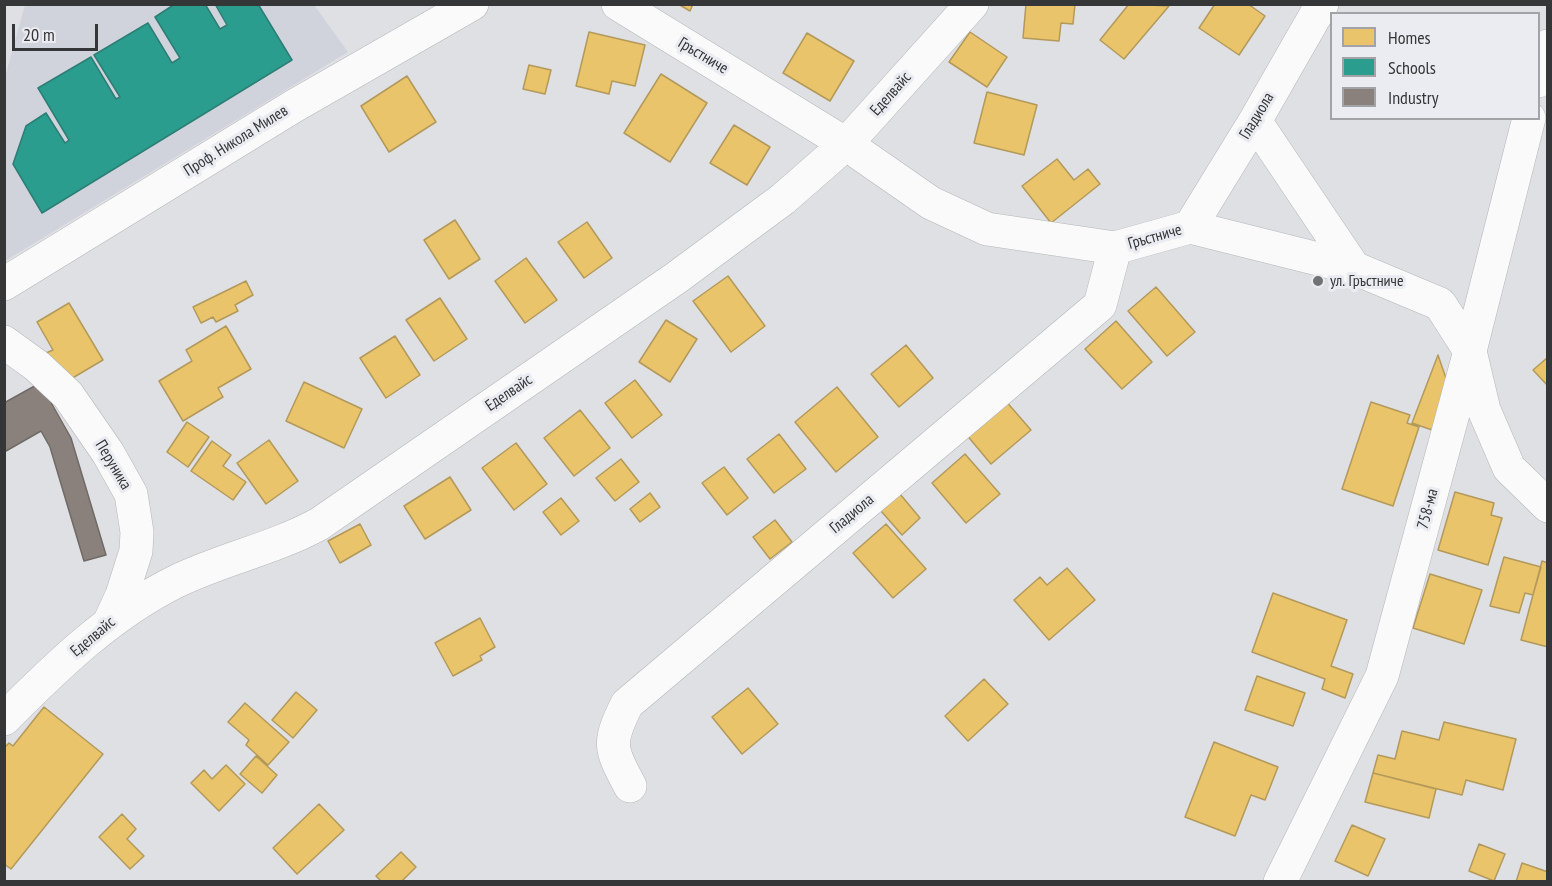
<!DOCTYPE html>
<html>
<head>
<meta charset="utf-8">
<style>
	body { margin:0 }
	#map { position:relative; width:1552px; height:886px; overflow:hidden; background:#dee0e3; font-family:"PT Sans Narrow",sans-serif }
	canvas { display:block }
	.frame { position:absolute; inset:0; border:6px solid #353637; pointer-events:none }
	.legend { position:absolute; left:1330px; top:12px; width:210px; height:108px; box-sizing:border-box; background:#eaecf1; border:2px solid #a2a3a7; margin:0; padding:8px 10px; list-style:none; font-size:18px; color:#353637 }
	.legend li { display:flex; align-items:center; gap:12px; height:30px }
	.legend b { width:30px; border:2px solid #a2a3a7 }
	.scale { position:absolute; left:12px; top:24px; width:86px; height:27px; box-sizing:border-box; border:3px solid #353637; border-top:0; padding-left:8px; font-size:18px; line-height:21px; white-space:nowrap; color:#353637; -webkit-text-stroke:4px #eaecf1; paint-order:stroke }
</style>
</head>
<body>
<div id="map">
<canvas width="1552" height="886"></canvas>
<div class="frame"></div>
<ul class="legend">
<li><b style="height:16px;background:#e9c46a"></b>Homes</li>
<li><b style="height:16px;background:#2a9d8f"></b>Schools</li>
<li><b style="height:16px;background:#8a817c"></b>Industry</li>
</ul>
<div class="scale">20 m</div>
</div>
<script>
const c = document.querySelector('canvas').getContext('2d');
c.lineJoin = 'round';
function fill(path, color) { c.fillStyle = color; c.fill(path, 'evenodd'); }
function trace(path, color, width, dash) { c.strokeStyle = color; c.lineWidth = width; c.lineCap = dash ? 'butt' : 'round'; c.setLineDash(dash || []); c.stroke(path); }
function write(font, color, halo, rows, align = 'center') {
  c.font = font + ' "PT Sans Narrow",sans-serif'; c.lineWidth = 6; c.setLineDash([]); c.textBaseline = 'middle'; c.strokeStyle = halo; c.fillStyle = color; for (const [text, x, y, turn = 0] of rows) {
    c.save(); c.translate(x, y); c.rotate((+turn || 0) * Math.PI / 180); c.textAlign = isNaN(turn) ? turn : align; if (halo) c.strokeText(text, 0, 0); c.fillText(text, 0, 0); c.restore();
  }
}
const built = new Path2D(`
	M 25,5 L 314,5 L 348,52 L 5,261 L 5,77 Z`);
const homes = new Path2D(`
	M 678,4 L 693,4 L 690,11 Z
	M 1026,4 L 1075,4 L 1073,24 L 1061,23 L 1059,41 L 1023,38 Z
	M 1129,4 L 1169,6 L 1124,59 L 1100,40 Z
	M 1215,4 L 1248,4 L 1265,16 L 1239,55 L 1199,28 Z
	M 589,32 L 645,45 L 635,86 L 612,81 L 609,94 L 576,86 Z
	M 970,32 L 1007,57 L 987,87 L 949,62 Z
	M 807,33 L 854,61 L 830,101 L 783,73 Z
	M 529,65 L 551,70 L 545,94 L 523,89 Z
	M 661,74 L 707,103 L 670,162 L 624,133 Z
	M 407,76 L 436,122 L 389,152 L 361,106 Z
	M 987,92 L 1037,105 L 1024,155 L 974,143 Z
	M 734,125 L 770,147 L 747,185 L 710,163 Z
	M 1057,159 L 1074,180 L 1088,169 L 1100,184 L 1051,223 L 1022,186 Z
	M 455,220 L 480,259 L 449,279 L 424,240 Z
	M 587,222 L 612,258 L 584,278 L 558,242 Z
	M 526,258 L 557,300 L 525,323 L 495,281 Z
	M 728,276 L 765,326 L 731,352 L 693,301 Z
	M 246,281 L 253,295 L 235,305 L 238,311 L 216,322 L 213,317 L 201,323 L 193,307 Z
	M 1156,287 L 1195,332 L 1167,356 L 1128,311 Z
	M 440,298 L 467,339 L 434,361 L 406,320 Z
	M 69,303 L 103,360 L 64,383 L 46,353 L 53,350 L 37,322 Z
	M 666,320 L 697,339 L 670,382 L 639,362 Z
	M 1116,321 L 1152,362 L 1122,389 L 1085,349 Z
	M 226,326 L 251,369 L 218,388 L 223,397 L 183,421 L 159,381 L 192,361 L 186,350 Z
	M 395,336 L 420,375 L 386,398 L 360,358 Z
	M 906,345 L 933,378 L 899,407 L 871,374 Z
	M 1438,355 L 1451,393 L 1435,431 L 1412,423 Z
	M 1548,357 L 1548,386 L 1533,370 Z
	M 635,380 L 662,415 L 632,438 L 605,403 Z
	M 304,382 L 362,409 L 344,448 L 286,421 Z
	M 837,387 L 878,437 L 836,472 L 795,422 Z
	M 1004,399 L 1031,430 L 991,464 L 965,433 Z
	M 1371,402 L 1410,415 L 1407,423 L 1419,427 L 1393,506 L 1342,489 Z
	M 580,410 L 610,448 L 574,476 L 544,438 Z
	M 187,422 L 209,437 L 188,467 L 167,452 Z
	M 779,434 L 806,469 L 774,493 L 747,459 Z
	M 269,440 L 298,481 L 266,504 L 237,463 Z
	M 212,441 L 231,455 L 223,466 L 246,482 L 233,500 L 191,471 Z
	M 516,443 L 547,484 L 514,510 L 482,468 Z
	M 965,454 L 1000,494 L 966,523 L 932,483 Z
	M 621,459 L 639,482 L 615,501 L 596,478 Z
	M 724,467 L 748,498 L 727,515 L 702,483 Z
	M 450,477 L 471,510 L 425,539 L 404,506 Z
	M 1455,492 L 1494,503 L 1491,515 L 1502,518 L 1488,565 L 1438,550 Z
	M 650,493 L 660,507 L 640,522 L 630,509 Z
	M 900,494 L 920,518 L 902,535 L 881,511 Z
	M 561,498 L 579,521 L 561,535 L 543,512 Z
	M 775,520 L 792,542 L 770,559 L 753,537 Z
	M 360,524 L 371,545 L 340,563 L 328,541 Z
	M 886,524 L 926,569 L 893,598 L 853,553 Z
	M 1504,557 L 1541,567 L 1533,595 L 1525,593 L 1519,613 L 1490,606 Z
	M 1542,561 L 1548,563 L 1548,647 L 1521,640 Z
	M 1067,568 L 1095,600 L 1049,640 L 1014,600 L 1040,577 L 1047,585 Z
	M 1430,574 L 1482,590 L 1464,644 L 1413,628 Z
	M 1273,593 L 1347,620 L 1331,666 L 1353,674 L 1345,698 L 1322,689 L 1325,679 L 1252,652 Z
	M 480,618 L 495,647 L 480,656 L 482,660 L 453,676 L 435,643 Z
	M 1257,676 L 1305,693 L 1293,726 L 1245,710 Z
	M 984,679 L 1008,704 L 968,741 L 945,716 Z
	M 748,688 L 778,724 L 742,754 L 712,717 Z
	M 296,692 L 317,710 L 293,738 L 272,720 Z
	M 245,703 L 289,742 L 268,765 L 246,745 L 249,740 L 228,722 Z
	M 44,707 L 103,754 L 11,869 L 4,864 L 4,748 L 9,743 L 13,746 Z
	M 1444,722 L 1516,739 L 1503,790 L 1466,780 L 1462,795 L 1373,773 L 1378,755 L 1395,759 L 1402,731 L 1439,740 Z
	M 1214,742 L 1278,767 L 1265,800 L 1251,795 L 1235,836 L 1185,817 Z
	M 256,756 L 277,775 L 262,793 L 240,774 Z
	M 226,765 L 245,784 L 219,811 L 191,783 L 204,770 L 212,779 Z
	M 1373,773 L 1436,789 L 1429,818 L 1365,802 Z
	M 319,804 L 344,830 L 297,874 L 273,848 Z
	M 122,814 L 136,829 L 127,839 L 144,856 L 130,869 L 99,837 Z
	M 1352,825 L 1385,839 L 1368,876 L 1335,861 Z
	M 1479,844 L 1505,854 L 1494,881 L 1469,871 Z
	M 401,852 L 416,867 L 401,882 L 382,882 L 376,876 Z
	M 1522,863 L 1548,872 L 1548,882 L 1516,882 Z`);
const schools = new Path2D(`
	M 175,4 L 205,4 L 220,29 L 227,25 L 215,4 L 258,4 L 292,60 L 42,213 L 13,164 L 26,126 L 46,113 L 65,143 L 69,140 L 38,88 L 91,57 L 116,99 L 120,97 L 94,55 L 148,23 L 172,63 L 180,58 L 155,17 Z`);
const industry = new Path2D(`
	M 40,383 L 71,438 L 106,555 L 84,561 L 50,447 L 41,431 L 6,451 L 4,448 L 4,403 Z`);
const street = new Path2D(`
	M 618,4 L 846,144 L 931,203 L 987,229 L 1115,248 L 1190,227 L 1354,268 L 1440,304 L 1470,351 L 1484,410 L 1509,468 L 1548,506
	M 1538,81 L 1548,46
	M 1255,121 L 1354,268
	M 1190,227 L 1255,121 L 1322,4
	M 4,284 L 294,106 L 472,4
	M 4,342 L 37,366 L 68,395 L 108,453 L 131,494 L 137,532 L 136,551 L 122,595 L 110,621
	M 4,719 C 56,667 109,615 175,582 C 222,559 273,549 319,524 L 676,278 L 783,199 L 846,144 L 972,4
	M 630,786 C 610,748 607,744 627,704 L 1100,305 L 1115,248
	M 1280,882 L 1382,676 L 1470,351 L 1529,118`);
const markers = [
	[1318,281,6,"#707273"]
];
const streetNames = [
	["Гръстниче",703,56,31],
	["Еделвайс",891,94,-48],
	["Гладиола",1257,116,-59],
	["Проф. Никола Милев",236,141,-32],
	["Гръстниче",1155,237,-16],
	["Еделвайс",509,393,-34],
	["Перуника",113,465,59],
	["758-ма",1428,509,-75],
	["Гладиола",852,514,-40],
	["Еделвайс",93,637,-40]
];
const poiNames = [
	["ул. Гръстниче",1330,281]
];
fill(built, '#d0d3db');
fill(homes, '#e9c46a');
trace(homes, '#b3995b', 1.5);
fill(schools, '#2a9d8f');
trace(schools, '#2d7e75', 1.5);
fill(industry, '#8a817c');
trace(industry, '#706a67', 1.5);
trace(street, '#b5b6b9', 34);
trace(street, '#fafafb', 33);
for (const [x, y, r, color] of markers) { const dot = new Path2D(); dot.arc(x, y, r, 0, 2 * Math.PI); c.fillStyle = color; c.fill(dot); trace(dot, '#eaecf1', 2); }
write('16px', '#353637', '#eaecf1', streetNames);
write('16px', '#353637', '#eaecf1', poiNames, 'left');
</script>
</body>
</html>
